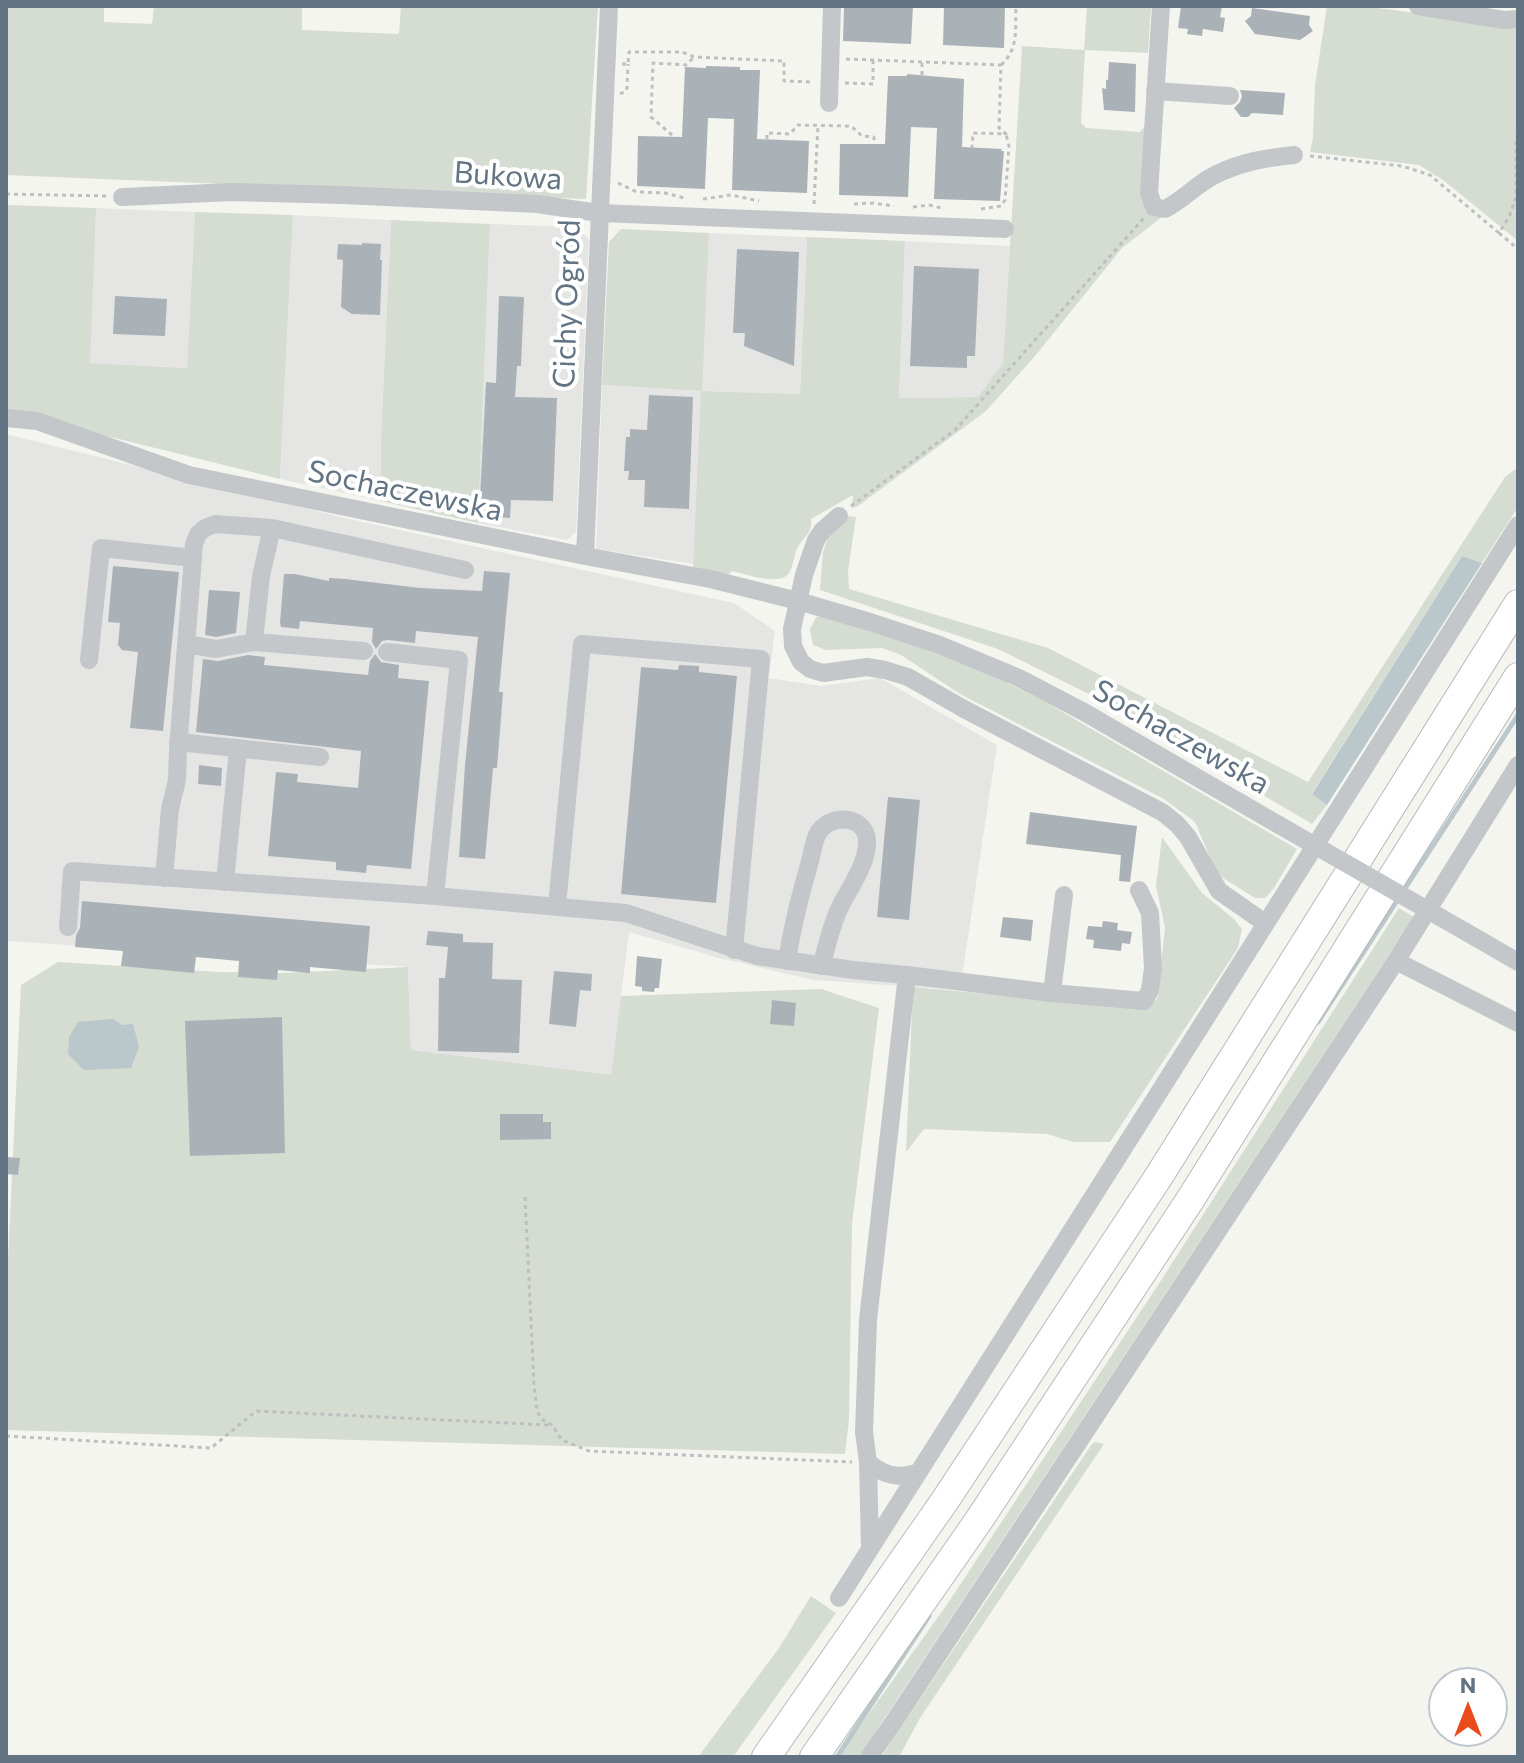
<!DOCTYPE html>
<html>
<head>
<meta charset="utf-8">
<style>
	body { margin:0 }
	#map { position:relative; width:1524px; height:1763px; overflow:hidden; background:#f5f5f0; font-family:Commissioner,sans-serif }
	canvas { display:block }
	.frame { position:absolute; inset:0; border:8px solid #627483; pointer-events:none }
	.north { position:absolute; left:1428px; top:1667px; width:80px; height:80px; box-sizing:border-box; background:#fff; border:2px solid #c0c7cd; border-radius:50%; rotate:0deg; font-size:22px; font-weight:700; line-height:32px; text-align:center; color:#627483 }
	.north::after { content:''; display:block; margin:auto; width:28px; height:36px; background:#eb4a1a; clip-path:polygon(50% 0,100% 100%,50% 72%,0 100%) }
</style>
</head>
<body>
<div id="map">
<canvas width="1524" height="1763"></canvas>
<div class="frame"></div>
<div class="north">N</div>
</div>
<script>
const c = document.querySelector('canvas').getContext('2d');
c.lineJoin = 'round';
function fill(path, color) { c.fillStyle = color; c.fill(path, 'evenodd'); }
function trace(path, color, width, dash) { c.strokeStyle = color; c.lineWidth = width; c.lineCap = dash ? 'butt' : 'round'; c.setLineDash(dash || []); c.stroke(path); }
function write(font, color, halo, rows, align = 'center') {
  c.font = font + ' Commissioner,sans-serif'; c.lineWidth = 8; c.setLineDash([]); c.textBaseline = 'middle'; c.strokeStyle = halo; c.fillStyle = color; for (const [text, x, y, turn = 0] of rows) {
    c.save(); c.translate(x, y); c.rotate((+turn || 0) * Math.PI / 180); c.textAlign = isNaN(turn) ? turn : align; if (halo) c.strokeText(text, 0, 0); c.fillText(text, 0, 0); c.restore();
  }
}
const built = new Path2D(`
	M 96,208 L 195,212 L 187,368 L 89,363 Z
	M 293,215 L 391,220 L 381,438 L 381,501 L 280,479 Z
	M 490,224 L 577,227 L 589,240 L 576,532 L 567,540 L 478,523 Z
	M 709,233 L 807,237 L 800,394 L 702,391 L 694,564 L 596,549 L 602,385 L 701,391 Z
	M 905,241 L 1010,246 L 1003,364 L 978,397 L 899,398 Z
	M 6,434 L 345,518 L 734,603 L 775,631 L 769,678 L 821,686 L 880,678 L 997,745 L 960,990 L 813,980 L 719,958 L 629,932 L 611,1076 L 411,1050 L 408,967 L 6,941 Z`);
const green = new Path2D(`
	M 6,6 L 104,6 L 104,22 L 152,24 L 154,6 L 302,6 L 302,30 L 399,34 L 401,6 L 598,6 L 586,199 L 6,175 Z
	M 1087,6 L 1151,6 L 1148,53 L 1085,50 L 1081,123 L 1086,128 L 1140,132 L 1145,126 L 1145,201 L 1162,217 L 1122,248 L 1035,356 L 986,411 L 858,506 L 852,508 L 853,495 L 811,519 C 813,533 804,536 798,547 C 794,554 794,563 790,571 C 783,588 746,574 732,571 L 729,574 L 693,569 L 701,391 L 602,385 L 609,242 L 621,229 L 709,233 L 702,391 L 800,394 L 807,237 L 905,241 L 899,398 L 978,397 L 1003,363 L 1022,46 L 1084,50 Z
	M 1327,6 L 1362,6 L 1518,26 L 1518,241 L 1443,180 L 1419,165 L 1310,152 L 1313,138 L 1315,85 Z
	M 6,205 L 96,208 L 90,363 L 187,368 L 195,212 L 293,215 L 280,479 L 6,411 Z
	M 391,220 L 490,224 L 478,523 L 381,501 L 381,438 Z
	M 1518,467 L 1518,507 L 1482,563 L 1462,556 L 1312,793 L 1327,805 L 1312,824 L 1107,703 L 998,649 L 820,590 L 823,552 L 830,532 L 848,516 L 856,517 L 848,571 L 849,589 L 1048,648 L 1308,782 L 1505,477 Z
	M 831,616 L 968,664 L 1042,700 L 1297,849 L 1274,888 L 1265,898 L 1255,898 L 1223,878 L 1214,867 L 1195,822 L 1164,799 L 960,694 L 901,655 L 882,648 L 826,650 L 813,645 L 810,629 L 816,617 Z
	M 1162,837 L 1202,893 L 1234,919 L 1242,929 L 1238,948 L 1110,1142 L 1073,1142 L 1047,1134 L 924,1129 L 906,1152 L 913,987 L 1139,1008 L 1157,999 L 1165,928 L 1156,886 Z
	M 1399,908 L 1414,917 L 859,1757 L 838,1757 L 948,1603 L 1160,1282 Z
	M 58,962 L 219,972 L 283,973 L 408,967 L 411,1050 L 611,1075 L 621,996 L 821,989 L 879,1008 L 852,1224 L 849,1419 L 845,1454 L 6,1430 L 6,1302 L 21,985 Z
	M 1095,1442 L 1104,1444 L 920,1718 L 899,1757 L 881,1757 L 1092,1444 Z
	M 811,1596 L 836,1613 L 733,1757 L 698,1757 L 779,1648 Z`);
const water = new Path2D(`
	M 1462,556 L 1482,563 L 1327,805 L 1312,794 Z
	M 113,1019 L 122,1025 L 133,1024 L 139,1047 L 131,1068 L 84,1070 L 68,1054 L 69,1037 L 78,1022 Z`);
const stream = new Path2D(`
	M 1318,1022 L 1518,715
	M 837,1757 L 929,1616`);
const building = new Path2D(`
	M 844,6 L 913,6 L 911,44 L 843,41 Z
	M 944,6 L 1005,6 L 1004,48 L 943,45 Z
	M 1181,6 L 1222,6 L 1220,17 L 1225,18 L 1223,32 L 1203,29 L 1202,36 L 1187,34 L 1188,29 L 1178,28 Z
	M 1252,8 L 1310,16 L 1309,25 L 1313,31 L 1300,40 L 1255,34 L 1245,21 L 1251,16 Z
	M 1109,62 L 1136,64 L 1135,112 L 1104,110 L 1102,88 L 1106,89 L 1106,80 L 1108,80 Z
	M 706,66 L 740,67 L 740,70 L 760,70 L 757,139 L 809,141 L 807,193 L 732,190 L 734,119 L 708,118 L 705,189 L 637,186 L 638,136 L 682,137 L 685,67 L 706,68 Z
	M 907,74 L 964,79 L 962,147 L 1002,149 L 1001,151 L 1004,151 L 1000,201 L 934,199 L 937,128 L 911,127 L 908,197 L 839,195 L 840,144 L 885,144 L 888,76 L 907,76 Z
	M 1240,90 L 1285,93 L 1283,115 L 1252,113 L 1248,117 L 1241,117 L 1234,108 L 1240,102 L 1242,96 Z
	M 362,243 L 381,244 L 380,260 L 382,260 L 380,315 L 352,314 L 341,307 L 343,260 L 337,259 L 338,244 L 362,245 Z
	M 737,249 L 799,252 L 794,366 L 744,346 L 745,333 L 733,333 Z
	M 914,266 L 979,269 L 975,356 L 967,356 L 967,368 L 910,366 Z
	M 115,296 L 167,299 L 165,336 L 113,334 Z
	M 499,296 L 524,297 L 521,366 L 517,366 L 515,397 L 557,398 L 553,501 L 511,500 L 510,518 L 479,516 L 486,382 L 496,383 Z
	M 649,395 L 693,397 L 689,509 L 644,507 L 645,480 L 628,480 L 629,471 L 624,471 L 626,437 L 630,437 L 630,429 L 647,430 Z
	M 113,566 L 179,572 L 163,731 L 130,728 L 138,652 L 122,650 L 118,645 L 120,623 L 108,622 Z
	M 484,571 L 510,573 L 499,692 L 503,692 L 497,768 L 493,768 L 485,859 L 459,857 L 465,765 L 478,637 L 416,631 L 415,643 L 388,640 L 382,641 L 376,649 L 372,642 L 373,628 L 300,621 L 299,629 L 281,627 L 280,622 L 284,574 L 295,574 L 329,581 L 329,578 L 345,579 L 420,588 L 482,591 Z
	M 209,590 L 240,592 L 236,633 L 216,637 L 205,635 Z
	M 375,654 L 381,662 L 399,665 L 398,678 L 429,681 L 411,869 L 367,865 L 366,873 L 336,870 L 336,862 L 268,856 L 276,772 L 298,774 L 297,782 L 358,788 L 361,751 L 196,732 L 203,659 L 218,661 L 248,655 L 265,657 L 264,665 L 368,675 L 370,661 Z
	M 679,665 L 699,666 L 699,672 L 737,676 L 716,903 L 621,894 L 641,667 L 678,670 Z
	M 199,765 L 222,768 L 221,786 L 198,784 Z
	M 888,797 L 920,800 L 909,920 L 877,917 Z
	M 1030,812 L 1137,826 L 1130,882 L 1119,881 L 1121,855 L 1026,844 Z
	M 82,901 L 370,926 L 366,972 L 310,967 L 310,973 L 278,970 L 277,980 L 238,977 L 239,961 L 196,957 L 194,973 L 121,966 L 123,951 L 75,947 L 76,935 L 80,928 Z
	M 1003,917 L 1033,920 L 1031,941 L 1000,937 Z
	M 1103,921 L 1118,923 L 1117,930 L 1132,932 L 1130,944 L 1122,943 L 1121,951 L 1093,948 L 1094,940 L 1086,939 L 1088,926 L 1102,927 Z
	M 428,931 L 463,934 L 463,942 L 493,943 L 492,979 L 522,980 L 519,1053 L 438,1051 L 439,978 L 445,978 L 448,947 L 426,945 Z
	M 637,956 L 662,959 L 659,988 L 655,988 L 654,992 L 642,991 L 642,987 L 635,986 Z
	M 554,971 L 592,974 L 591,991 L 580,990 L 576,1027 L 549,1024 Z
	M 772,1000 L 796,1003 L 794,1026 L 770,1024 Z
	M 282,1017 L 285,1153 L 190,1156 L 185,1021 Z
	M 500,1114 L 543,1114 L 543,1122 L 551,1122 L 551,1139 L 500,1140 Z
	M 6,1157 L 20,1158 L 18,1175 L 6,1174 Z`);
const path = new Path2D(`
	M 846,59 L 1001,65 L 999,128 L 1006,134 L 973,133 L 972,148
	M 922,63 L 922,75
	M 622,64 L 628,64 L 629,52 L 682,52 L 694,57 L 784,61 L 784,81 L 813,82
	M 1001,65 C 1019,49 1015,29 1016,6
	M 845,83 L 873,84 L 873,60
	M 620,94 L 626,91 L 627,88 L 628,64
	M 672,135 L 651,117 L 653,63 L 686,65 L 694,57
	M 767,139 L 767,133 L 790,134 L 798,125 L 851,126 L 862,136 L 874,137 L 874,144
	M 1310,156 L 1402,166 L 1430,175 L 1499,233 L 1509,217 L 1516,197 L 1516,138 L 1518,134
	M 618,183 L 637,192 L 665,193 L 684,198
	M 6,194 L 107,196
	M 703,199 L 731,195 L 759,201
	M 814,204 L 818,125
	M 854,204 L 873,203 L 894,206
	M 913,207 L 929,205 L 941,208
	M 981,209 L 1001,206 L 1005,200 L 1009,146 L 1006,134
	M 1499,233 L 1518,249
	M 851,506 L 955,430 L 1144,218
	M 525,1197 L 534,1385 L 537,1411 L 541,1419 L 552,1425 L 562,1440 L 589,1451 L 852,1462
	M 6,1436 L 211,1448 L 256,1411 L 549,1425`);
const minor = new Path2D(`
	M 1161,6 L 1149,193 L 1154,207 L 1165,209 C 1183,200 1196,185 1213,176 C 1240,162 1265,158 1294,155
	M 1418,6 L 1504,20 L 1518,19
	M 1155,91 L 1230,96
	M 829,103 L 832,6
	M 122,197 L 232,192 L 342,195 L 537,204 L 599,213 L 1005,229
	M 6,418 L 37,421 L 189,475 L 585,556 L 710,579 L 798,601 L 870,622 L 940,645 L 1019,678 L 1084,712 L 1279,825
	M 839,516 L 822,531 L 816,540 L 804,575 L 792,629 L 793,646 L 801,662 L 810,669 L 823,673 L 867,667 L 885,670 L 908,677 L 964,709 L 1162,812 L 1177,824 L 1188,837 L 1219,891 L 1265,923
	M 272,528 L 261,576 L 254,642 L 364,651
	M 585,556 L 609,6
	M 186,644 L 216,649 L 254,642
	M 387,652 L 459,660 L 435,896
	M 89,660 L 101,548 L 193,558
	M 178,742 L 320,757
	M 164,878 L 170,809 L 177,780 L 178,749 L 194,544 L 198,534 L 205,528 L 215,524 L 272,528 L 465,570
	M 225,882 L 238,749
	M 557,906 L 582,644 L 761,659 L 734,950
	M 68,927 L 72,871 L 435,896 L 626,913 L 757,956 L 853,970 L 907,975 L 868,1320 L 864,1432 L 868,1462 L 870,1548
	M 1466,932 L 1518,962
	M 787,961 C 792,928 800,896 809,865 C 812,855 813,844 817,835 C 828,812 870,814 867,846 C 864,869 850,887 840,907 C 831,925 827,947 821,966
	M 1396,961 L 1518,1023
	M 907,975 L 1052,993 L 1144,1001 L 1150,990 L 1153,968 L 1150,913 L 1139,890
	M 1052,993 L 1064,895
	M 868,1462 C 883,1475 897,1479 916,1473
	M 839,1598 L 1518,525
	M 869,1757 L 891,1726 L 1396,961 L 1518,765`);
const highway = new Path2D(`
	M 766,1757 L 946,1499 L 1159,1176 L 1518,604
	M 814,1757 L 979,1520 L 1190,1200 L 1518,677`);
const minorBridge = new Path2D(`
	M 1279,825 L 1466,932`);
const streetNames = [
	["Bukowa",508,176,4],
	["Cichy Ogród",567,304,-88],
	["Sochaczewska",405,491,12],
	["Sochaczewska",1181,737,30]
];
fill(built, '#e5e6e4');
fill(green, '#d5dcd1');
fill(water, '#bac7cb');
trace(stream, '#bac7cb', 5);
fill(building, '#aab2b7');
trace(highway, '#b6b9bc', 30);
trace(path, '#bdbfc1', 3, [4, 4]);
trace(minor, '#c4c7ca', 18);
trace(highway, '#fff', 28);
trace(minorBridge, '#c4c7ca', 18);
write('30px', '#627483', '#fff', streetNames);
</script>
</body>
</html>
